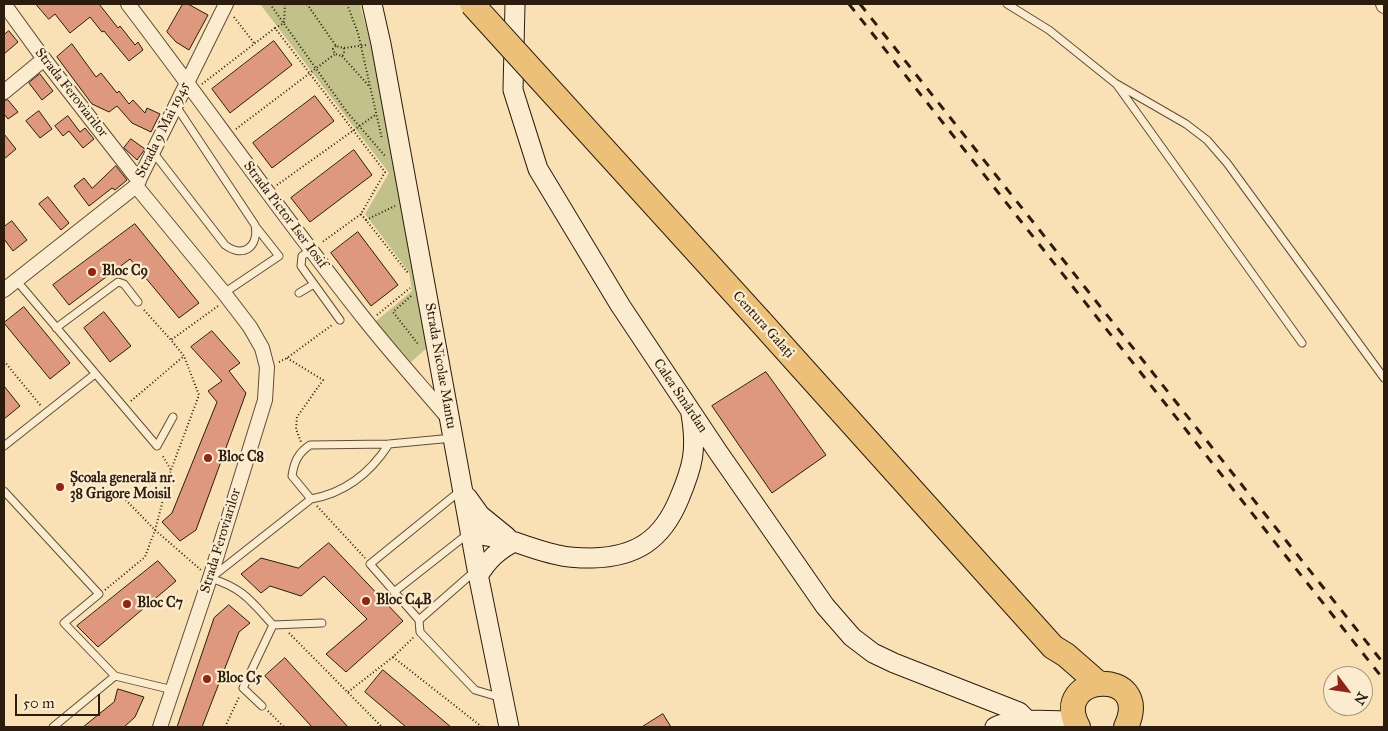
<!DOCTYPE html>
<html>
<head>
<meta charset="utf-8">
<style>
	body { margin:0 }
	#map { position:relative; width:1388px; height:731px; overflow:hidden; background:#fae1b5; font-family:"IM FELL Great Primer",serif }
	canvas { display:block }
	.frame { position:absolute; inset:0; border:5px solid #2b1c0d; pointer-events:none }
	.north { position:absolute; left:1323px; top:666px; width:50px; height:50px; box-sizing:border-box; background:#fceccf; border:1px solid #a89981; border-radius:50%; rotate:121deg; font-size:14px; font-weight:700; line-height:20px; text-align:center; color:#2b1c0d }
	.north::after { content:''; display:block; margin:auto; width:18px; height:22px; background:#8f2418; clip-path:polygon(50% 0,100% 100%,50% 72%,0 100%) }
	.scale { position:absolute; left:15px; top:694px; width:85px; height:22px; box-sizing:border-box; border:2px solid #2b1c0d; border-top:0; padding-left:6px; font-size:15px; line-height:18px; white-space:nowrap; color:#2b1c0d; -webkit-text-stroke:4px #fceccf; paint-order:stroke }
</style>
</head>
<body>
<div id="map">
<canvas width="1388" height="731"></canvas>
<div class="frame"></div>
<div class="north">N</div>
<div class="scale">50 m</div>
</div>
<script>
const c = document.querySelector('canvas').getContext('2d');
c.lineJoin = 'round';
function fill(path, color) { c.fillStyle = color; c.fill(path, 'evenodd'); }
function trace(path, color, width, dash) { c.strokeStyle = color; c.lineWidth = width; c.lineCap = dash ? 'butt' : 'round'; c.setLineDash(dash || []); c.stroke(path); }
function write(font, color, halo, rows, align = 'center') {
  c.font = font + ' "IM FELL Great Primer",serif'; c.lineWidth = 4.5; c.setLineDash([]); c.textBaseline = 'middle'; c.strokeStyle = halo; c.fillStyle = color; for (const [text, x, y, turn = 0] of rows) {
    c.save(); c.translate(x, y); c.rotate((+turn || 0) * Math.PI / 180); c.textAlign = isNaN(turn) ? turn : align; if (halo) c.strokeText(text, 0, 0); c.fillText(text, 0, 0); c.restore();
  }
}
const green = new Path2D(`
	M 260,4 L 360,4 L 378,73 L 428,347 L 411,362 L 375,322 L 412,291 L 409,272 L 365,214 L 389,173 Z`);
const building = new Path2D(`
	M 36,4 L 99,4 L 118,28 L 120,26 L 135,45 L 138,42 L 143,50 L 129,61 L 104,31 L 102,32 L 90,17 L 70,33 L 55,14 L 49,19 Z
	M 183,4 L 188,4 L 208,15 L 189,50 L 176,42 L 167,32 Z
	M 9,31 L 18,42 L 4,54 L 4,35 Z
	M 274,41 L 292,65 L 230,113 L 212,89 Z
	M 72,44 L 96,77 L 101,73 L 117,93 L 119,91 L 129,104 L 133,100 L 145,113 L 147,108 L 160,114 L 151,132 L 132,123 L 117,106 L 109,112 L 92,104 L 57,57 Z
	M 40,74 L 53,91 L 42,100 L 29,83 Z
	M 315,96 L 334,121 L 272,168 L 253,143 Z
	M 8,100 L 18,112 L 8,119 L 4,114 L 4,101 Z
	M 39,111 L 52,129 L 40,138 L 26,121 Z
	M 68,116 L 80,132 L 85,128 L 94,139 L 83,148 L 69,131 L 63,136 L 55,126 Z
	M 4,134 L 16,149 L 4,159 Z
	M 131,139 L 145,149 L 137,160 L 124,148 Z
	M 354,150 L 372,175 L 310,222 L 291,198 Z
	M 116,166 L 127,180 L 115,190 L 112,188 L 89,206 L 74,186 L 84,178 L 92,188 Z
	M 48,197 L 69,223 L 61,230 L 39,204 Z
	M 12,221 L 27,240 L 13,251 L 4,239 L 4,227 Z
	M 135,224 L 199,303 L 179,318 L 130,259 L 69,305 L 53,285 Z
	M 358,232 L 398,285 L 371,306 L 331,253 Z
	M 24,307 L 70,363 L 50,379 L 4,323 Z
	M 104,312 L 131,346 L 110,362 L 84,328 Z
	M 212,331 L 240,363 L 229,371 L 246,393 L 196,530 L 180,541 L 162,522 L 172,513 L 217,402 L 208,391 L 222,381 L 191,347 Z
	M 766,372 L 826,455 L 772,493 L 712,406 Z
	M 4,386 L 20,406 L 4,419 Z
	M 329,543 L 403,621 L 346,672 L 326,654 L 367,619 L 324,576 L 301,596 L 270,586 L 261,593 L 241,574 L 261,558 L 298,568 Z
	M 158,561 L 176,581 L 98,647 L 77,626 Z
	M 229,605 L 250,623 L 239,632 L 202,727 L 177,727 L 214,618 Z
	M 285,658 L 348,727 L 312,727 L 265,676 Z
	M 383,670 L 451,727 L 406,727 L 365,692 Z
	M 118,689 L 144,697 L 135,717 L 124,727 L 83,727 L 114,702 Z
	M 663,714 L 671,727 L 642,727 Z`);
const path = new Path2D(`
	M 270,4 L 347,112 L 386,157
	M 307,4 L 336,46 L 344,48 L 344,54 L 342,56 L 335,54 L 333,49 L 336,46
	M 347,4 L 358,33 L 382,139
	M 234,17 L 254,43
	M 275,28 L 284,23 L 285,4
	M 344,48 L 366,45
	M 342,56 L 369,86
	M 202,84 L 275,28 L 385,172 L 361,214 L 321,243
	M 236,129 L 335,54
	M 277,185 L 375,115
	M 361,214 L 408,273
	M 366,220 L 395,206
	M 411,296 L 393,312 L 418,344
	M 144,310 L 171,340
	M 377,315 L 410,288
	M 287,358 L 323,380 L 297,417 L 296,429 L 301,442
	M 4,361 L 41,406
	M 279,362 L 287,358 L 332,325
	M 131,401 L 184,356 L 171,340 L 218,306
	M 171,470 L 199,395 L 184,356
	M 116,490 L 155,530 L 201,570
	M 317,506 L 365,558
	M 105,590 L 145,557 L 155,530 L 171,470 L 162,455
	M 289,633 L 382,727
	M 393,657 L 482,727
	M 348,692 L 393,657 L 414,637
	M 268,711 L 284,727
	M 225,727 L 239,697`);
const lane = new Path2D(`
	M 1007,4 L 1049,30 L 1115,83 L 1186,124 L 1207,140 L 1227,163 L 1384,378
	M 1117,85 L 1302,343
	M 153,152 L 225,245 C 244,259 259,246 255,225 L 176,106
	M 16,280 L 157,446 L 173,417
	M 314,284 L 340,320
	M 224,293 L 279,256 L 256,227
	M 299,293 L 314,284 L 301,266 L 302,256 L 311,250
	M 56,328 L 118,282 L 124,284 L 138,302
	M 4,446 L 95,374
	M 4,491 L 99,594 L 64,623 L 115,676 L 173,690
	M 460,491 L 370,564 L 419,620 L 420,632 L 475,690 L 502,698
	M 311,499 L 292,476 C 294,462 298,453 310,445 L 389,444 L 453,438
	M 212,577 L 311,499 C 345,493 371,472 389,444
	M 210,578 C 243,588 251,601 273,625 L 322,623
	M 394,592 L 469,533
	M 419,620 L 475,571
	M 262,706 L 243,688 L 273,625
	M 53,727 L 115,676`);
const street = new Path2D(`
	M 4,4 L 44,59 L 139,181
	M 128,4 C 208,109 284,218 366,321 C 393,355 422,387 449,419
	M 1383,4 L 1384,6
	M 4,92 L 44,59
	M 136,186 L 224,293 L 250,327 L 262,348 L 267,367 L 265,400 L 210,578 L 160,727
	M 4,290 L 136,186 L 226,4`);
const secondary = new Path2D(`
	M 372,4 L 381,44 L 477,569 L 509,727
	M 515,4 L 513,90 L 538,169 L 620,305 L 718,452 L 825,606 L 852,637 L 873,653 L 894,663 L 1019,712 L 1029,722 L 1030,727
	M 467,497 L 480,515 L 507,537
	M 470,532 C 485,536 500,538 515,542 C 529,547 543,552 558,555 C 569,558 581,558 592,558 C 636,557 662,540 679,499 C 693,466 697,450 691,414
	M 478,576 C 488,560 498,550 514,542
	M 995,727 C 1016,717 1051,721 1075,721`);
const highway = new Path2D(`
	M 760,321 L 1053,647 L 1066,655 L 1098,683
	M 1078,727 C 1049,673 1154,666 1126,727`);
const rail = new Path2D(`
	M 849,4 L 1384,680
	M 860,4 L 1384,664`);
const highwayBridge = new Path2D(`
	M 472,4 L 760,321`);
const markers = [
	[92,272,5,"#8f2418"],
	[208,458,5,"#8f2418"],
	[60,487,5,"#8f2418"],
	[366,601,5,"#8f2418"],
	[127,604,5,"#8f2418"],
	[207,679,5,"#8f2418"]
];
const streetNames = [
	["Strada Feroviarilor",71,93,52],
	["Strada 9 Mai 1945",163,130,-64],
	["Strada Pictor Iser Iosif",285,215,53],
	["Centura Galați",763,325,48],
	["Strada Nicolae Mantu",440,366,80],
	["Calea Smârdan",680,396,56],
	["Strada Feroviarilor",221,541,-73]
];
const poiNames = [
	["Bloc C9",102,272],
	["Bloc C8",218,458],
	["Școala generală nr.",70,479],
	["38 Grigore Moisil",70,495],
	["Bloc C4B",376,601],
	["Bloc C7",137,604],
	["Bloc C5",217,679]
];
fill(green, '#c2c18a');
fill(building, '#de987d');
trace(building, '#2b1c0d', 1);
trace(lane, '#5f4d37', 9);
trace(street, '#5f4d37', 16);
trace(secondary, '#2b1c0d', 21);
trace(highway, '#2b1c0d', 26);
trace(path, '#2b1c0d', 2, [1, 2.5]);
trace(lane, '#fceccf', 7);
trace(street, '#fceccf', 14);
trace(secondary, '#fceccf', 19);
trace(highway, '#edc07a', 24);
trace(rail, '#2b1c0d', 3, [9, 9]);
trace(highwayBridge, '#2b1c0d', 26, []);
trace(highwayBridge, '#edc07a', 24);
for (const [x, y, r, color] of markers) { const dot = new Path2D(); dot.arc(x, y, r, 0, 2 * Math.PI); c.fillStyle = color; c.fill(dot); trace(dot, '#fceccf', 2); }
write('14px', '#2b1c0d', '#fceccf', streetNames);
write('bold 14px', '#2b1c0d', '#fceccf', poiNames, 'left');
</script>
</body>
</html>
